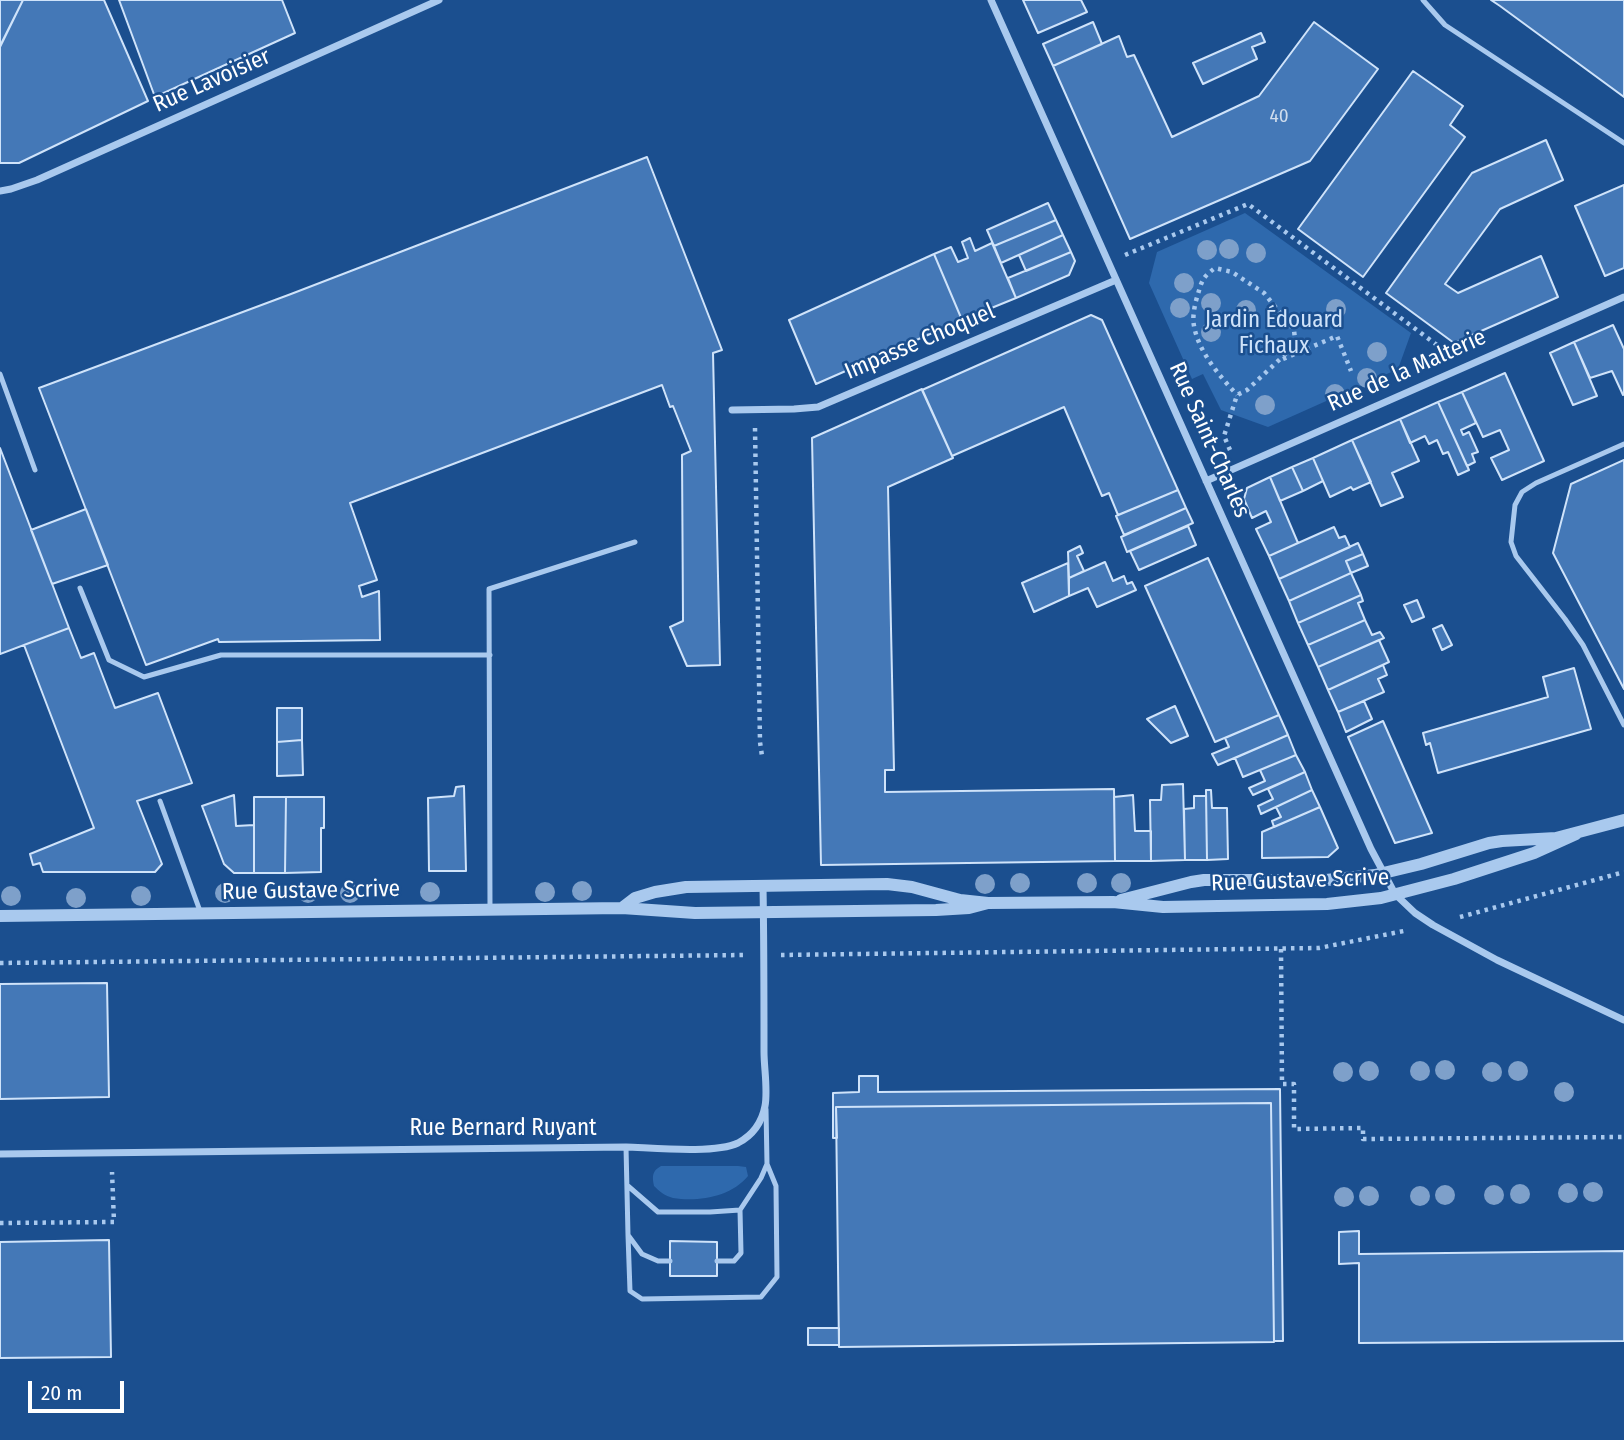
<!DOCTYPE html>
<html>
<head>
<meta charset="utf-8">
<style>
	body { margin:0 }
	#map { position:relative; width:1624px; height:1440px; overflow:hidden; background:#1b4f8f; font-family:"Fira Sans Condensed",sans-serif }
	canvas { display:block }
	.scale { position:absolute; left:28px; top:1381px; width:96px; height:32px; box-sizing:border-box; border:4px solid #fff; border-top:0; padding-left:9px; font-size:21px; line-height:24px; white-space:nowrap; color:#fff; -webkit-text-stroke:5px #1b4f8f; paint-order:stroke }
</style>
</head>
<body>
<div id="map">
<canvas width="1624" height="1440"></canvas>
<div class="scale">20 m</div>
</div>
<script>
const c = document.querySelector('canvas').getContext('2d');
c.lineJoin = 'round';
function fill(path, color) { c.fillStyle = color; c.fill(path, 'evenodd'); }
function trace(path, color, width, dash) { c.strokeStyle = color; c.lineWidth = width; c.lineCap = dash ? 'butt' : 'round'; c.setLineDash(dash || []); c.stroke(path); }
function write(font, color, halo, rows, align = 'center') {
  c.font = font + ' "Fira Sans Condensed",sans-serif'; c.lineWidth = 5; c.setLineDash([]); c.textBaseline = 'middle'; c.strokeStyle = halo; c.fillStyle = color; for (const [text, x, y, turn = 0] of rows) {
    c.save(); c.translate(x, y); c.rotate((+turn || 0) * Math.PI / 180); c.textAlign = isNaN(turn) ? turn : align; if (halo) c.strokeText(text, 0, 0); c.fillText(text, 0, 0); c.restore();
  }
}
const green = new Path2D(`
	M 1245,213 L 1411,333 L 1398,369 L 1268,427 L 1221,410 L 1203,374 L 1192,379 L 1149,283 L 1157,252 Z
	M 661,1166 L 738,1166 L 746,1167 L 748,1176 C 731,1197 698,1202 673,1198 C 665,1196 659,1191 654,1186 C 652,1176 652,1171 661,1166 Z`);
const building = new Path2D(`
	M 0,0 L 23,0 L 0,46 Z
	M 23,0 L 104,0 L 148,101 L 19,163 L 0,163 L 0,47 Z
	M 119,0 L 282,0 L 295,33 L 155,97 Z
	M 1023,0 L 1081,0 L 1087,12 L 1038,33 Z
	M 1491,0 L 1624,0 L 1624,97 L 1500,6 Z
	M 1093,22 L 1102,44 L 1053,66 L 1043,44 Z
	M 1314,22 L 1378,69 L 1310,161 L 1130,239 L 1053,66 L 1119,36 L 1127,57 L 1134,55 L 1172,137 L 1259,96 Z
	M 1261,33 L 1265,42 L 1252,47 L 1257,59 L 1203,84 L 1193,63 Z
	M 1413,71 L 1463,106 L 1450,125 L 1465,137 L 1363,277 L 1298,229 Z
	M 1546,140 L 1563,180 L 1500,209 L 1445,284 L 1458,293 L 1541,256 L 1558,297 L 1454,343 L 1386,293 L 1472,173 Z
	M 647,157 L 722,350 L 713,353 L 720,665 L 687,666 L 670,627 L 683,621 L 682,455 L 691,451 L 673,406 L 670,407 L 662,385 L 350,503 L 377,580 L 359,586 L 362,597 L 379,591 L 380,640 L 219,642 L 218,639 L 146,665 L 39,388 L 291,294 Z
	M 1624,185 L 1624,268 L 1605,276 L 1575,206 Z
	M 1048,203 L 1056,220 L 994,246 L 987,230 Z
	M 1056,220 L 1063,235 L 1001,263 L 994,246 Z
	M 1063,235 L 1071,252 L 1026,271 L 1019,255 Z
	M 970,238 L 975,251 L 992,243 L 1016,298 L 962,320 L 934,254 L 951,247 L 958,262 L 968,258 L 962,242 Z
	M 1071,252 L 1075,261 L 1069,275 L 1016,298 L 1008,278 Z
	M 934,254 L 962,320 L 816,384 L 789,320 Z
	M 1091,315 L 1102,320 L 1178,490 L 1118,515 L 1109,493 L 1102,496 L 1064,407 L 952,456 L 922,390 Z
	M 1613,325 L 1624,349 L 1624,394 L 1623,395 L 1612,371 L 1590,378 L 1574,342 Z
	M 1574,342 L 1597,396 L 1573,405 L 1550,353 Z
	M 1505,373 L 1544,461 L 1502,480 L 1491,458 L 1509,450 L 1500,430 L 1483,437 L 1462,392 Z
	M 922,389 L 953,458 L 888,487 L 894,770 L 885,770 L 885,792 L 1114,789 L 1115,861 L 821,865 L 812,438 Z
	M 1462,392 L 1476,423 L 1461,430 L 1463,435 L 1469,432 L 1478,452 L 1472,454 L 1475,462 L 1467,466 L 1438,402 Z
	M 1438,402 L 1469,470 L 1458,475 L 1448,452 L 1443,454 L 1437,440 L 1429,444 L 1425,436 L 1410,443 L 1400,419 Z
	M 1400,419 L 1419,461 L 1392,473 L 1403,497 L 1381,506 L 1352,440 Z
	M 1352,440 L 1371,482 L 1353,490 L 1351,487 L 1330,497 L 1313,458 Z
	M 0,448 L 69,628 L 0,654 Z
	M 1313,458 L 1323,481 L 1303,491 L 1292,467 Z
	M 1624,460 L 1624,689 L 1553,553 L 1571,484 Z
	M 1292,467 L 1303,491 L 1280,501 L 1270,477 Z
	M 1270,477 L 1298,543 L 1269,556 L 1256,529 L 1271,522 L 1266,511 L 1252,518 L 1244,499 L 1247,488 Z
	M 1178,490 L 1186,508 L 1124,535 L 1116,516 Z
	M 1186,508 L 1193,523 L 1127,552 L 1121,537 Z
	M 86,509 L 108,565 L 52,584 L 31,530 Z
	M 1188,526 L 1196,545 L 1139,570 L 1130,551 Z
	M 1334,527 L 1339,538 L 1345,536 L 1350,547 L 1279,579 L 1269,556 Z
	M 1358,543 L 1363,554 L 1346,561 L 1351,573 L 1289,601 L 1279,579 Z
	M 1080,546 L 1083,553 L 1077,556 L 1084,571 L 1069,578 L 1068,552 Z
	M 1363,554 L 1368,566 L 1351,573 L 1346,561 Z
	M 1208,558 L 1279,715 L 1215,742 L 1145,586 Z
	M 1105,562 L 1113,581 L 1124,576 L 1127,584 L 1132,582 L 1136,590 L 1097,607 L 1088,588 L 1069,596 L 1069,578 Z
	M 1068,563 L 1069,596 L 1034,612 L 1022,583 Z
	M 1351,573 L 1361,595 L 1298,623 L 1289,601 Z
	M 1361,595 L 1363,601 L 1358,603 L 1365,620 L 1308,645 L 1298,623 Z
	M 1417,600 L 1424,617 L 1412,622 L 1404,605 Z
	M 1365,620 L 1372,635 L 1380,632 L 1384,638 L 1318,667 L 1308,645 Z
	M 1442,625 L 1452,645 L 1442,650 L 1433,629 Z
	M 69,628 L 81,658 L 94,653 L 115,708 L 158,693 L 192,783 L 137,801 L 162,864 L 155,872 L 43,872 L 40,863 L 33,865 L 30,854 L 94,828 L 24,645 Z
	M 1379,640 L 1389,662 L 1328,690 L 1318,667 Z
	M 1383,665 L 1387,675 L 1378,679 L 1384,692 L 1338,712 L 1328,690 Z
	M 1574,668 L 1591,729 L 1438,773 L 1430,743 L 1426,745 L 1423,733 L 1548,697 L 1543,677 Z
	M 1364,701 L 1372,719 L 1346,732 L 1338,712 Z
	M 1175,706 L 1188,736 L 1171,743 L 1147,719 Z
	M 277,708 L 302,708 L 302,740 L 277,742 Z
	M 1279,715 L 1288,735 L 1218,765 L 1212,754 L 1229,747 L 1225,738 Z
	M 1383,721 L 1432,833 L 1395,843 L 1348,737 Z
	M 1288,735 L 1296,755 L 1243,777 L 1235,758 Z
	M 302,740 L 303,775 L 277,776 L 277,742 Z
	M 1296,755 L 1305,772 L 1253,795 L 1249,788 L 1265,781 L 1260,770 Z
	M 1305,772 L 1312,790 L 1261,814 L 1258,806 L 1273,799 L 1268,789 Z
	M 1183,784 L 1185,860 L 1151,861 L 1150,800 L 1161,800 L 1162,785 Z
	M 464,786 L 466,871 L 429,871 L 428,798 L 454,796 L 456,787 Z
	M 1206,790 L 1211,790 L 1212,808 L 1227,808 L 1228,859 L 1207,860 Z
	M 1312,790 L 1320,807 L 1274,827 L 1272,821 L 1281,817 L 1276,807 Z
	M 234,795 L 236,826 L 254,825 L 254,873 L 234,873 L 224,864 L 202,806 Z
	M 1133,795 L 1135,831 L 1151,831 L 1151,861 L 1115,861 L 1114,797 Z
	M 1194,796 L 1206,796 L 1207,860 L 1185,860 L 1184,809 L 1194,808 Z
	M 254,797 L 286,797 L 285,873 L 254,873 Z
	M 286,797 L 324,797 L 324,828 L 321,828 L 321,872 L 285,873 Z
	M 1320,807 L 1338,848 L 1328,857 L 1262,858 L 1262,832 Z
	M 107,983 L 109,1097 L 0,1099 L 0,984 Z
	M 859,1076 L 878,1076 L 878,1092 L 1280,1089 L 1283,1341 L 1274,1341 L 1271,1103 L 836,1107 L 837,1138 L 833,1138 L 833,1093 L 859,1092 Z
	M 1271,1103 L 1274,1342 L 839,1347 L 836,1107 Z
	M 1359,1231 L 1359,1254 L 1624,1251 L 1624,1341 L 1359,1343 L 1359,1263 L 1339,1264 L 1339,1232 Z
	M 109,1240 L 111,1357 L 0,1358 L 0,1242 Z
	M 670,1241 L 717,1242 L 717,1276 L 670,1276 Z
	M 808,1328 L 839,1328 L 839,1345 L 808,1345 Z`);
const path = new Path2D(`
	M 1125,255 L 1248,204 L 1449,354
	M 1283,359 L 1337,336 L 1351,371
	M 755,428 L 760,742 L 762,756
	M 1230,450 L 1224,436 L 1237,395 L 1247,390 L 1293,347 L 1295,339 L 1294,330 L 1264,293 L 1232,272 L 1215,268 C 1203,277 1202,280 1198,294 C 1195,303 1192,317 1194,326 C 1199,353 1220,376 1237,395
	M 1460,917 L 1624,872
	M 1281,949 L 1282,1084 L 1294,1084 L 1294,1129 L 1363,1128 L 1363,1139 L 1624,1137
	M 781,955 L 1319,948 L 1404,931
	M 0,963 L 745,955
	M 0,1223 L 114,1222 L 112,1172`);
const service = new Path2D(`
	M 1423,0 L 1445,25 L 1624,143
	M 0,374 L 35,470
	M 1624,444 L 1536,483 L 1522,492 L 1515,505 L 1511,542 L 1516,556 L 1565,619 L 1583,645 L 1624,725
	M 80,588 L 109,660 L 144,677 L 221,655 L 490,655
	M 160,801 L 200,911
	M 490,910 L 489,589 L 635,542
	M 626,1147 L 628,1235 L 642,1254 L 658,1261 L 670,1261
	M 628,1186 L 658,1212 L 710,1212 L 740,1210
	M 628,1235 L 630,1291 L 642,1299 L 761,1297 L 777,1277 L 776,1186 L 767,1164
	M 717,1261 L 734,1261 L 741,1253 L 740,1210 L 761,1178 L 767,1164 L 766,1109`);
const minor = new Path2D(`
	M 991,0 L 1371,849 L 1395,894 L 1415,913 L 1433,925 L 1497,960 L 1624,1020
	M 0,191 L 11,189 L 37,180 L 439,0
	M 732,410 L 794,409 L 818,407 L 1116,280
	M 1206,481 L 1624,297
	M 0,1154 L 626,1147 C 654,1148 715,1154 738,1143 C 753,1135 762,1122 765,1106 C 768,1090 764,1068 764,1052 C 764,997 764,942 763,886`);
const tertiary = new Path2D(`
	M 1121,900 L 1191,882 L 1204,880 L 1326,880 L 1375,875 L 1421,864 L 1489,843 L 1502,841 L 1556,838 L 1624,820
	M 622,908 L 635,898 L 655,892 L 686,887 L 887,884 L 912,887 L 960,900 L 988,903 L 1113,902 L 1163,907 L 1327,904 L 1381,898 L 1454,879 L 1534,853 L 1576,834
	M 0,916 L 622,908 L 695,913 L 936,910 L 969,908 L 988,903`);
const trees = [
	[1229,249],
	[1207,250],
	[1256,253],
	[1184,283],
	[1211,303],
	[1180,308],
	[1336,309],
	[1246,310],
	[1211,332],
	[1377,352],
	[1367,378],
	[1335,394],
	[1265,405],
	[1020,883],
	[1087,883],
	[1121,883],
	[985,884],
	[582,891],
	[430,892],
	[545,892],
	[225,893],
	[308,893],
	[350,893],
	[11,896],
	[141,896],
	[76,898],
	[1445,1070],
	[1369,1071],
	[1420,1071],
	[1518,1071],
	[1343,1072],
	[1492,1072],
	[1564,1092],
	[1593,1192],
	[1568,1193],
	[1520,1194],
	[1445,1195],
	[1494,1195],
	[1369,1196],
	[1420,1196],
	[1344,1197]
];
const numberNames = [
	["40",1279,117]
];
const streetNames = [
	["Rue Lavoisier",212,81,-24],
	["Impasse Choquel",920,342,-23],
	["Rue de la Malterie",1407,371,-24],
	["Rue Saint-Charles",1209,440,66],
	["Rue Gustave Scrive",1300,881,-2],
	["Rue Gustave Scrive",311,891,-1],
	["Rue Bernard Ruyant",503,1129]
];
const parkNames = [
	["Jardin Édouard",1274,321],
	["Fichaux",1274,347]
];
fill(green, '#2e69ad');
fill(building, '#4478b7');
trace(building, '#cfe3fa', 2);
trace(path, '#a9c9ee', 4.5, [3.5, 5]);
trace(service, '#a9c9ee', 5);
trace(minor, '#a9c9ee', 7);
trace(tertiary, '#a9c9ee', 12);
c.fillStyle = '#7ea0ca';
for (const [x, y] of trees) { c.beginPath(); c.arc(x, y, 10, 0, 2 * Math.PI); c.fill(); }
write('19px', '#d0dded', null, numberNames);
write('23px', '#fff', '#1b4f8f', streetNames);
write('23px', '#cfe3fa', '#1b4f8f', parkNames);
</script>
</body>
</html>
